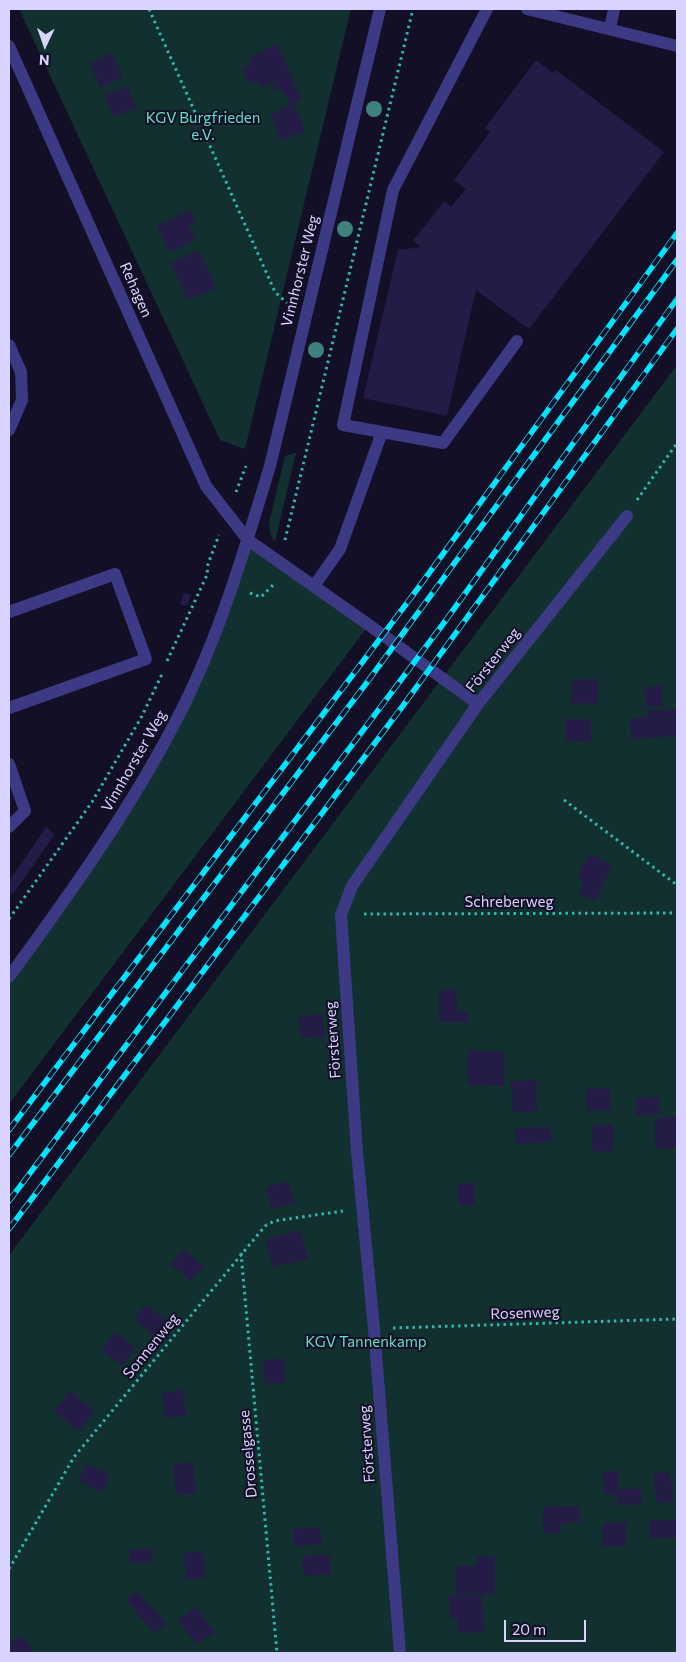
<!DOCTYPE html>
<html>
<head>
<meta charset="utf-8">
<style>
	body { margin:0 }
	#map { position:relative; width:686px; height:1662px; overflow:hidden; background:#130f26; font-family:Commissioner,sans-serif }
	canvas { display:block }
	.frame { position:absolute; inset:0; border:10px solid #d9d4ff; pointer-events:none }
	.north { position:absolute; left:20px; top:20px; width:50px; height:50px; -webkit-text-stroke:4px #130f26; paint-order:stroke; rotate:183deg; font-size:14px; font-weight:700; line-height:20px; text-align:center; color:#d9d4ff }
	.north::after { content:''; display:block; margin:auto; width:18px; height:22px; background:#d9d4ff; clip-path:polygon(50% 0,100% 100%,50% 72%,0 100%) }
	.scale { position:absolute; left:504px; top:1620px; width:82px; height:22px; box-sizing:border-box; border:2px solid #d9d4ff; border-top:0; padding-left:6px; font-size:15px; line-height:18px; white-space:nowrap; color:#d9d4ff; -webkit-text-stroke:4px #130f26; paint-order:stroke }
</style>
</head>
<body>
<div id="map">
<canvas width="686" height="1662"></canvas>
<div class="frame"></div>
<div class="north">N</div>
<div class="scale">20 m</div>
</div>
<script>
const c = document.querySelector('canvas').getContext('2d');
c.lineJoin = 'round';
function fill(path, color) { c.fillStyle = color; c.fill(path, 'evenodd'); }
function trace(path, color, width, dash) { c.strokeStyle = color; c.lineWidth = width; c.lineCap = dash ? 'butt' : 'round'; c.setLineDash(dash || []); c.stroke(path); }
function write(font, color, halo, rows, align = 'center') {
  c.font = font + ' Commissioner,sans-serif'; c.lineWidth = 4; c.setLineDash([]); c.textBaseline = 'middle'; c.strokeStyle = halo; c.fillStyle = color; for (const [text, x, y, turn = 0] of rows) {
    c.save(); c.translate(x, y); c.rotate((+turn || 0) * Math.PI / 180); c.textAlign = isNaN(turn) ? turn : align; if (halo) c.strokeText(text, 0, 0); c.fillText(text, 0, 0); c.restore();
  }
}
const green = new Path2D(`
	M 19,9 L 351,9 L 245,449 L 220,440 Z
	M 677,365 L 677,1653 L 9,1653 L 9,1255 Z
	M 296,453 L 275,542 L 271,536 L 269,523 L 285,456 Z
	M 248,540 L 369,625 L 9,1104 L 9,977 L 55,914 L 183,707 Z`);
const building = new Path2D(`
	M 276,44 L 294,79 L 292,81 L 302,100 L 294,104 L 305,131 L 282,141 L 270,114 L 291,105 L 282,89 L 276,91 L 272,82 L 261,87 L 258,81 L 250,84 L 242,69 L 251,65 L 248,58 Z
	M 112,53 L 123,77 L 100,87 L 89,63 Z
	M 536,60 L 553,73 L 556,70 L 664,152 L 529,329 L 476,290 L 447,416 L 363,398 L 398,250 L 421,247 L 413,241 L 444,201 L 451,207 L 466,189 L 454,180 L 490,132 L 485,128 Z
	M 127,86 L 136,108 L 114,117 L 104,96 Z
	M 190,210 L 196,223 L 189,226 L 195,240 L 169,252 L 157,226 Z
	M 199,250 L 216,287 L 188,300 L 171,263 Z
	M 184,593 L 191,595 L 187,606 L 180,604 Z
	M 598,679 L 598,703 L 571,704 L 572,680 Z
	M 662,686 L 662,706 L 646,707 L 644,687 Z
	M 676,709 L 677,735 L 632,740 L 630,718 L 647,718 L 647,711 Z
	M 566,719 L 591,719 L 591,742 L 566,741 Z
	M 46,827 L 55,834 L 13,894 L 9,891 L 9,881 Z
	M 589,854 L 612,865 L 596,901 L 579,894 L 584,880 L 577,878 Z
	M 456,989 L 457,1012 L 467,1012 L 468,1022 L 439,1022 L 439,990 Z
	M 322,1014 L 325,1037 L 301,1038 L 298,1017 Z
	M 468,1050 L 504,1052 L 504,1086 L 468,1085 Z
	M 536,1080 L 537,1111 L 512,1113 L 511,1081 Z
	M 610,1088 L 611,1110 L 587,1111 L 586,1089 Z
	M 659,1097 L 660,1114 L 637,1116 L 636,1098 Z
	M 677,1117 L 677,1148 L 655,1148 L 655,1118 Z
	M 613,1124 L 613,1151 L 592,1151 L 592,1125 Z
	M 551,1127 L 551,1142 L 516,1144 L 515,1128 Z
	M 288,1182 L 295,1203 L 272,1209 L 266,1187 Z
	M 474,1183 L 475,1205 L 458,1205 L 458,1184 Z
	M 300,1230 L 308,1259 L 273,1267 L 266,1241 L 271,1238 Z
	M 183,1249 L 204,1266 L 191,1281 L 171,1264 Z
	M 146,1305 L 167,1321 L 155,1336 L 134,1319 Z
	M 114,1332 L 136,1347 L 122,1365 L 102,1351 Z
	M 284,1358 L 285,1382 L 265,1384 L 263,1360 Z
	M 183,1390 L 186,1416 L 165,1418 L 162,1393 Z
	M 69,1391 L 95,1411 L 78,1431 L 54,1411 Z
	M 193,1462 L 196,1493 L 176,1495 L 173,1464 Z
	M 87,1464 L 110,1476 L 101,1492 L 78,1481 Z
	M 619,1471 L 618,1489 L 641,1489 L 641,1505 L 617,1505 L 617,1495 L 604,1494 L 603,1472 Z
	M 670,1472 L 673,1502 L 657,1503 L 653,1473 Z
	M 579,1506 L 580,1522 L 561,1523 L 561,1533 L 543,1533 L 543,1507 Z
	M 650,1520 L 677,1520 L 677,1538 L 650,1538 Z
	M 603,1523 L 626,1523 L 626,1546 L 603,1546 Z
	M 320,1527 L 322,1544 L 295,1546 L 293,1529 Z
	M 152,1548 L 152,1561 L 130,1564 L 129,1550 Z
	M 203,1551 L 205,1578 L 186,1580 L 184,1553 Z
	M 329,1554 L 330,1574 L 304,1576 L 302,1557 Z
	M 477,1556 L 495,1556 L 495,1594 L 456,1594 L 456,1566 L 477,1566 Z
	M 137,1591 L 166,1623 L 154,1633 L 126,1600 Z
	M 482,1595 L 484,1632 L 458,1633 L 458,1618 L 450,1618 L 449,1596 Z
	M 196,1607 L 214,1632 L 197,1644 L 178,1620 Z
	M 21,1635 L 33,1649 L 28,1653 L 9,1653 L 9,1644 Z`);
const path = new Path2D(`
	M 149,9 L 275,292 L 287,303
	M 236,492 L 246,466
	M 637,500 L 677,443
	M 285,540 L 413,9
	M 250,593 L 261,597 L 275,583
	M 167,661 L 207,575 L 208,564 L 219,535
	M 564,800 L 677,885
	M 364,914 L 677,913
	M 9,919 L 92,802 L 142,716 L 162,674
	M 241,1253 L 277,1653
	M 393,1328 L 677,1319
	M 9,1569 L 74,1457 L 265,1226 L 274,1221 L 343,1211`);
const minor = new Path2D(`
	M 487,9 L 393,190 L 343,425 L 443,443 L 517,341
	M 527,9 L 677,46
	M 610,29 L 614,9
	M 9,46 L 206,486 L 248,540 L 369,625 L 478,704
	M 9,345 L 21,372 L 22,400 L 9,430
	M 314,586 L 340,549 L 382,432
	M 9,612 L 115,574 L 146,659 L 9,708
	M 9,764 L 25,811 L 9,827
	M 9,977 C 72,891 135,803 183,707 C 221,631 245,548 270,466 L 380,9
	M 400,1653 L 374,1329 L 357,1152 L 341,915 L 352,886 L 478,704 L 627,516`);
const rail = new Path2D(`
	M 9,1130 L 413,595 L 677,233
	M 9,1155 L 365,685 L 677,260
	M 9,1201 L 446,620 L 677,299
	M 9,1229 L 402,707 L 677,329`);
const trees = [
	[374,109],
	[345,229],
	[316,350]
];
const parkNames = [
	["KGV Burgfrieden",203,118],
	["e.V.",203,135],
	["KGV Tannenkamp",366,1342]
];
const streetNames = [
	["Vinnhorster Weg",300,271,-76],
	["Rehagen",136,290,66],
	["Försterweg",493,660,-52],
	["Vinnhorster Weg",134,761,-60],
	["Schreberweg",509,902],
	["Försterweg",333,1040,-94],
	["Rosenweg",525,1313,-2],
	["Sonnenweg",151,1346,-51],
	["Försterweg",367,1444,-94],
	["Drosselgasse",248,1454,-95]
];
fill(green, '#12302f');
fill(building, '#241b47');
trace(path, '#2fb8b0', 3, [2.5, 4]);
trace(minor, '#3d3a85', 12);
trace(rail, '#00e5ff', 5.5);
trace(rail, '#130f26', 4, [11]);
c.fillStyle = '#3d827b';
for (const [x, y] of trees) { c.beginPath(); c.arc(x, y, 8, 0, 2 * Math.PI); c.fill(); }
write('15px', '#5fe0c0', '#130f26', parkNames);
write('15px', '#d9d4ff', '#130f26', streetNames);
</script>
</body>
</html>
